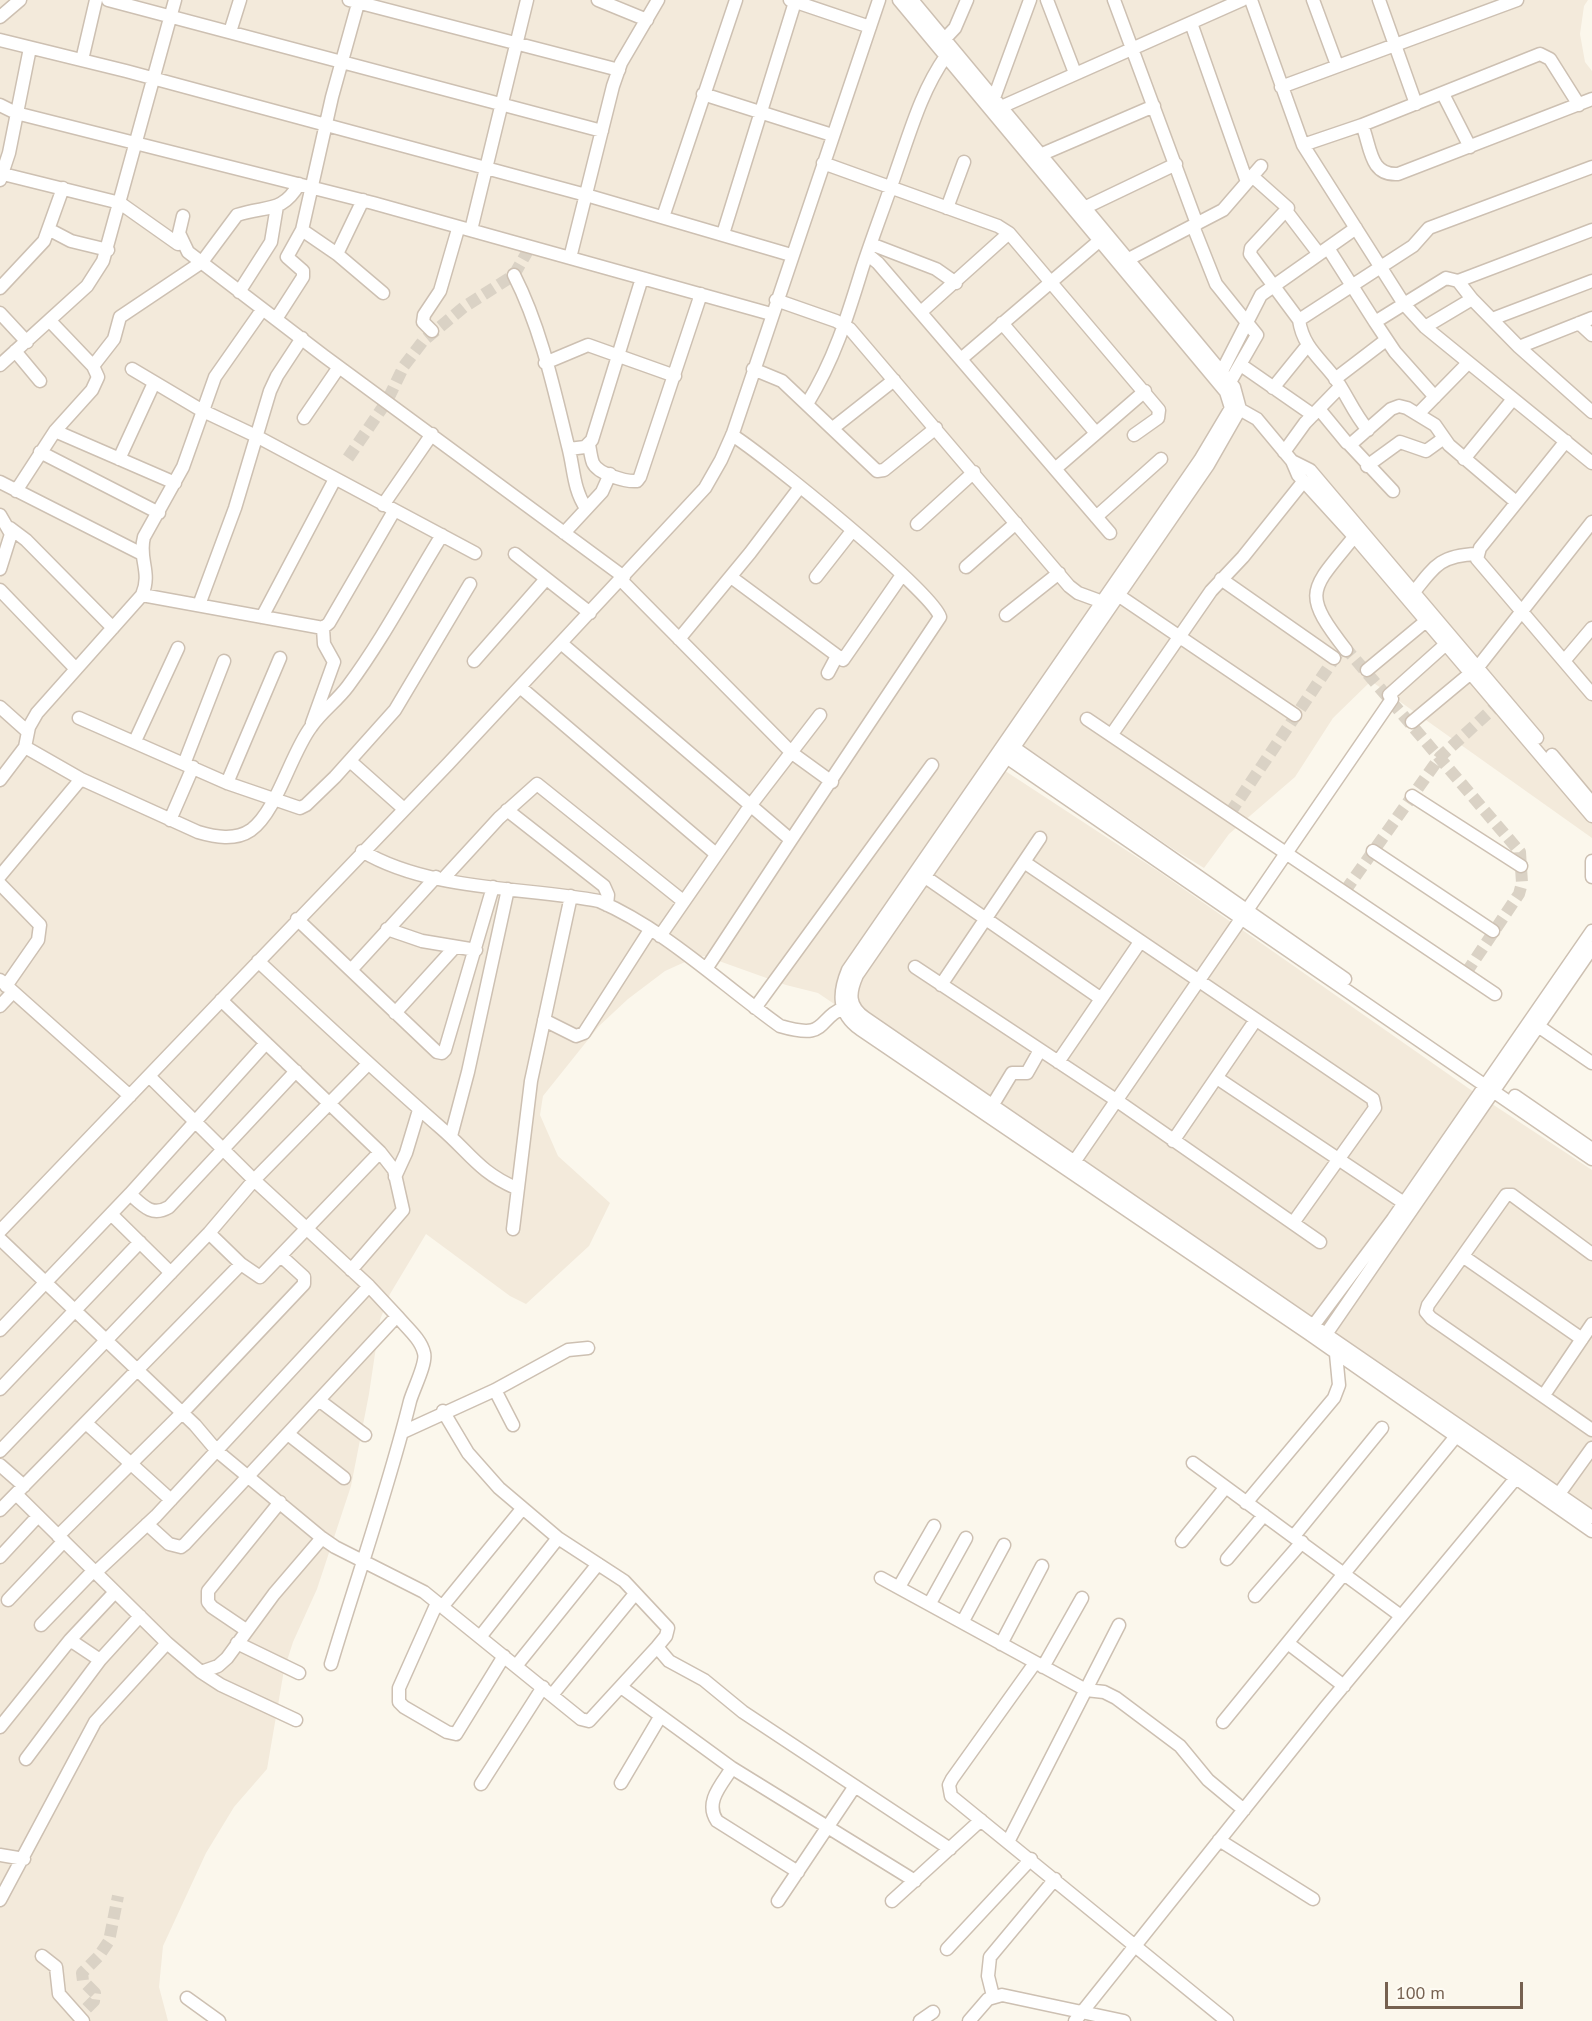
<!DOCTYPE html>
<html>
<head>
<meta charset="utf-8">
<style>
	body { margin:0 }
	#map { position:relative; width:1592px; height:2021px; overflow:hidden; background:#fbf7ec; font-family:"PT Sans",sans-serif }
	canvas { display:block }
	.scale { position:absolute; left:1385px; top:1982px; width:138px; height:27px; box-sizing:border-box; border:3px solid #766150; border-top:0; padding-left:8px; font-size:18px; line-height:21px; white-space:nowrap; color:#766150; -webkit-text-stroke:4px #fefbf3; paint-order:stroke }
</style>
</head>
<body>
<div id="map">
<canvas width="1592" height="2021"></canvas>
<div class="scale">100 m</div>
</div>
<script>
const c = document.querySelector('canvas').getContext('2d');
c.lineJoin = 'round';
function fill(path, color) { c.fillStyle = color; c.fill(path, 'evenodd'); }
function trace(path, color, width, dash) { c.strokeStyle = color; c.lineWidth = width; c.lineCap = dash ? 'butt' : 'round'; c.setLineDash(dash || []); c.stroke(path); }
const residential = new Path2D(`
	M 0,0 L 1588,0 L 1584,6 L 1580,34 L 1585,62 L 1592,71 L 1592,838 L 1371,681 L 1333,718 L 1295,777 L 1229,834 L 1204,868 L 1173,849 L 1010,736 L 990,761 L 1158,871 L 1471,1090 L 1592,1170 L 1592,1513 L 1466,1432 L 818,993 L 786,985 L 705,956 L 696,957 L 665,971 L 628,999 L 599,1026 L 543,1096 L 540,1115 L 558,1156 L 610,1203 L 589,1246 L 526,1304 L 510,1296 L 426,1234 L 390,1294 L 380,1320 L 369,1394 L 351,1486 L 317,1589 L 293,1642 L 284,1670 L 267,1769 L 234,1807 L 206,1853 L 163,1946 L 159,1987 L 168,2021 L 0,2021 Z`);
const minorTunnel = new Path2D(`
	M 348,458 L 387,401 L 404,366 L 423,341 L 464,307 L 514,275 L 530,247
	M 1230,813 L 1338,653 L 1342,650 L 1349,652 L 1520,852 L 1522,883 L 1519,894 L 1466,973
	M 1345,891 L 1440,757 L 1498,704
	M 74,2021 L 94,2001 L 95,1993 L 83,1981 L 82,1973 L 98,1957 L 109,1941 L 118,1896`);
const minor = new Path2D(`
	M 108,0 L 602,131
	M 349,0 L 619,70
	M 359,0 L 332,97 L 302,230 L 337,254 L 383,293
	M 598,0 L 647,20
	M 790,0 L 870,27
	M 899,0 L 1226,392 L 1231,408 L 1200,460 L 848,970 C 838,994 838,1013 860,1029 L 1308,1333 L 1592,1531
	M 912,0 L 1234,387 L 1240,409 L 1208,465 L 857,975 C 849,993 848,1006 865,1018 L 1592,1517
	M 1047,0 L 1075,73
	M 1114,0 L 1197,224
	M 1251,0 L 1303,145 L 1404,304 L 1425,327 L 1592,463
	M 1313,0 L 1337,65
	M 1379,0 L 1416,104
	M 0,17 L 20,0
	M 1191,23 L 1247,182
	M 230,32 L 240,0
	M 0,40 L 126,71 L 586,195 L 791,255
	M 940,44 L 955,28 L 967,0
	M 82,60 L 96,0
	M 1281,87 L 1517,0
	M 703,94 L 832,135
	M 1443,94 L 1470,147
	M 994,98 L 1030,0
	M 0,105 L 16,113 L 373,203 L 771,314
	M 1001,107 L 1242,0
	M 1362,125 C 1371,146 1369,176 1398,174 L 1592,99
	M 1303,145 L 1362,125 L 1540,54 L 1550,59 L 1579,105
	M 1040,155 L 1154,106
	M 823,163 L 998,226 L 1009,233 L 1159,410 L 1158,418 L 1134,435
	M 3,174 L 120,203 L 178,244
	M 1252,176 L 1288,208 L 1251,248 L 1250,254 L 1299,320 L 1413,246 L 1429,228 L 1592,167
	M 0,180 L 9,153 L 30,48
	M 947,208 L 964,162
	M 1084,208 L 1176,164
	M 1287,212 L 1319,254
	M 183,216 L 179,233 L 188,252 L 324,356 L 624,577
	M 663,217 L 736,0
	M 1193,226 L 1216,284 L 1257,335 L 1230,382
	M 50,230 L 71,241 L 108,250
	M 471,230 L 527,0
	M 1592,230 L 1458,281 L 1472,299 L 1519,347 L 1592,412
	M 723,234 L 795,2
	M 871,244 L 936,269 L 956,283
	M 1328,248 L 1375,322 L 1446,278 L 1458,281
	M 337,254 L 363,200
	M 867,254 L 878,263 L 1110,533
	M 570,258 L 613,86 L 621,63 L 658,0
	M 1121,263 L 1223,210 L 1261,166
	M 514,275 C 541,328 554,389 568,446 C 574,468 573,489 586,508
	M 0,288 L 44,241 L 63,188
	M 239,292 L 271,242 L 277,206
	M 776,300 L 836,321 L 850,329 L 1069,586 L 1078,593 L 1108,604
	M 921,312 L 1009,233
	M 0,313 L 27,342
	M 276,319 L 303,277 L 303,271 L 287,257 L 302,230
	M 1492,319 L 1592,281
	M 1299,320 C 1303,347 1320,358 1335,378 C 1347,395 1354,414 1368,430
	M 1375,322 L 1395,352 L 1435,397
	M 1002,323 L 1096,433
	M 1579,323 L 1592,335
	M 1425,327 L 1472,299
	M 432,331 L 423,322 L 424,315 L 440,291 L 458,229
	M 1519,347 L 1592,318
	M 15,351 L 40,381
	M 961,359 L 1099,241
	M 545,363 L 588,345 L 675,376
	M 0,365 L 87,286 L 103,261 L 175,0
	M 1241,365 L 1313,415
	M 93,366 L 114,339 L 120,317 L 202,262 L 237,215 C 266,205 282,214 299,184
	M 132,369 L 201,410 L 256,436 L 475,553
	M 753,369 L 782,381 L 877,471 L 884,470 L 936,428
	M 1219,377 L 1261,295 L 1356,228
	M 1335,379 L 1386,340
	M 1273,388 L 1307,346
	M 807,404 C 834,360 847,318 862,269 C 873,235 886,202 897,169 C 911,129 922,90 946,56
	M 1234,406 L 1257,419 L 1292,461 L 1298,475 L 1360,543 L 1592,816
	M 1319,409 L 1347,443 L 1351,444 L 1391,409 L 1399,406 L 1407,408 L 1435,425 L 1449,445 L 1516,502
	M 1418,414 L 1468,363
	M 304,418 L 339,367
	M 833,428 L 894,380
	M 55,431 L 175,483
	M 1566,441 L 1480,548 L 1477,559 L 1592,694
	M 589,444 C 590,450 591,458 593,463 C 598,474 626,482 637,481 L 640,477 L 701,294
	M 1349,444 L 1393,491
	M 569,449 L 585,447 L 592,440 L 642,278
	M 40,452 L 159,513
	M 1284,452 L 1305,423 L 1340,387
	M 119,459 L 154,383
	M 1464,459 L 1513,399
	M 1292,461 L 1310,470 L 1537,738
	M 1367,466 L 1400,442 L 1426,451 L 1444,438
	M 1055,469 L 1145,391
	M 0,482 L 142,554
	M 16,491 L 55,431 L 92,390 L 98,377 L 93,366 L 50,321
	M 383,505 L 432,434
	M 0,515 L 11,534 L 0,569
	M 1096,517 L 1161,459
	M 917,524 L 974,472
	M 10,528 L 26,540 L 113,628
	M 564,533 L 602,492 L 610,474
	M 515,554 L 590,613
	M 966,567 L 1016,523
	M 731,577 L 843,660 L 902,575
	M 816,577 L 852,531
	M 1221,579 L 1334,658
	M 621,580 L 792,753 L 832,782
	M 0,590 L 76,669
	M 1112,591 L 1295,715
	M 1414,592 C 1435,565 1442,555 1477,554
	M 142,595 L 323,628 L 329,623 L 394,511
	M 199,605 L 235,508 L 270,391 L 277,376 L 302,338
	M 1006,615 L 1059,573
	M 262,617 L 335,479
	M 679,639 L 750,553 L 800,487
	M 561,643 L 791,840 L 940,617 C 932,591 763,454 732,435
	M 1346,650 C 1301,592 1310,591 1354,537
	M 474,661 L 546,579
	M 1564,661 L 1592,628
	M 1367,670 L 1426,621
	M 828,673 L 837,656
	M 520,687 L 716,854
	M 1389,695 L 1446,644
	M 0,707 L 28,732
	M 79,718 L 227,783 L 300,808 L 306,805 L 335,777 L 395,710 L 470,584
	M 1087,719 L 1495,994
	M 1412,722 L 1478,667 L 1592,522
	M 312,723 L 334,662 L 324,644 L 323,628
	M 1112,734 L 1211,591 L 1243,557 L 1303,482
	M 135,741 L 178,648
	M 1010,745 L 1345,979
	M 25,747 L 81,779 L 198,832 C 215,837 235,841 251,830 C 277,811 291,753 311,727 C 321,712 337,701 348,686 C 383,639 411,585 442,535
	M 1002,754 L 1592,1159
	M 1552,755 L 1592,803
	M 350,761 L 404,809
	M 184,764 L 224,661
	M 0,780 L 25,747 L 29,727 L 37,713 L 142,595 C 152,572 138,559 144,537 L 183,467 L 215,377 L 262,310
	M 227,783 L 280,658
	M 1412,796 L 1521,866
	M 507,810 L 604,886 L 608,895 L 607,905
	M 170,820 L 193,767
	M 362,851 C 429,891 524,887 599,901 C 666,930 721,984 780,1026 C 831,1041 814,1018 848,1006
	M 1373,851 L 1493,931
	M 1592,861 L 1592,877
	M 1024,862 L 1373,1099 L 1375,1108 L 1293,1223
	M 921,874 L 1100,998
	M 0,876 L 81,779
	M 443,879 L 499,818 L 537,784 L 683,901
	M 0,884 L 40,925 L 38,940 L 6,986
	M 297,919 L 437,1052 L 442,1053 L 445,1050 L 493,887
	M 387,929 L 422,941 L 476,950
	M 660,936 L 750,806 L 820,715
	M 258,961 C 319,1018 379,1074 441,1128 C 470,1153 479,1172 516,1188
	M 915,967 L 1116,1100 L 1320,1242
	M 706,969 L 791,840
	M 351,970 L 436,877
	M 0,980 L 130,1096
	M 941,985 L 1040,838
	M 0,1006 L 13,992
	M 755,1008 L 932,765
	M 395,1013 L 455,947
	M 544,1020 L 576,1036 L 584,1033 L 650,930
	M 1538,1026 L 1592,1063
	M 1058,1062 L 1140,942
	M 1217,1078 L 1404,1203
	M 1515,1096 L 1592,1149
	M 992,1106 L 1012,1073 L 1027,1073 L 1040,1050
	M 451,1136 L 468,1072 L 508,889
	M 1173,1141 L 1255,1021
	M 1070,1168 L 1392,699
	M 395,1177 L 406,1153 L 419,1110
	M 130,1194 C 143,1206 152,1217 169,1207 L 296,1071
	M 111,1214 L 171,1273
	M 513,1229 L 531,1081 L 571,896
	M 0,1231 L 448,764 L 705,488 L 721,460 L 733,433 L 879,0
	M 209,1233 L 241,1264 L 260,1277 L 380,1152 L 221,1000
	M 0,1239 L 195,1425 L 217,1451 L 322,1538 L 335,1547 L 424,1592 L 581,1719 L 589,1721 L 657,1647 L 666,1636 L 668,1628 L 624,1581 L 558,1538 L 499,1488 L 468,1453 L 443,1411
	M 1592,1254 L 1512,1195 L 1506,1195 L 1428,1305 L 1426,1312 L 1431,1318 L 1592,1430
	M 1464,1257 L 1582,1339
	M 351,1270 L 403,1210 L 394,1170 L 380,1152
	M 0,1330 L 130,1194 L 266,1043
	M 1310,1330 L 1393,1219 L 1592,931
	M 1322,1340 L 1592,948
	M 0,1389 L 140,1242
	M 495,1390 L 513,1425
	M 1544,1395 L 1592,1324
	M 320,1401 L 365,1435
	M 86,1423 L 171,1500
	M 403,1432 L 495,1390 L 568,1350 L 588,1348
	M 288,1434 L 344,1478
	M 0,1451 L 209,1233 L 254,1180 L 368,1064
	M 1193,1463 L 1401,1616
	M 0,1465 L 24,1486
	M 16,1494 L 167,1643 L 201,1672 L 221,1685 L 296,1720
	M 1556,1498 L 1592,1448
	M 1246,1503 L 1334,1398 L 1339,1385 L 1336,1354 L 1339,1349
	M 0,1510 L 241,1264
	M 147,1524 L 169,1544 L 181,1547 L 185,1544 L 397,1316 L 369,1286 L 254,1180 L 149,1076
	M 58,1536 L 183,1412 L 304,1284 L 304,1277 L 281,1256
	M 1294,1536 L 1382,1428
	M 1182,1541 L 1225,1488
	M 0,1557 L 38,1516
	M 1227,1559 L 1264,1515
	M 96,1572 L 156,1516 L 369,1286
	M 881,1578 L 1086,1690 L 1104,1692 L 1116,1698 L 1180,1746 L 1208,1780 L 1244,1810
	M 899,1587 L 934,1526
	M 115,1592 L 70,1640 L 100,1660 L 140,1616
	M 1255,1596 L 1302,1542
	M 8,1600 L 64,1541
	M 437,1603 L 399,1688 L 399,1702 L 404,1707 L 447,1732 L 456,1734 L 504,1656
	M 930,1603 L 966,1538
	M 442,1607 L 522,1509
	M 963,1621 L 1004,1545
	M 41,1625 L 94,1570
	M 246,1630 L 212,1607 L 208,1602 L 208,1591 L 280,1502
	M 480,1637 L 558,1538
	M 237,1643 L 299,1673
	M 1001,1644 L 1042,1566
	M 1289,1644 L 1344,1686
	M 657,1647 L 669,1661 L 704,1680 L 743,1712 L 950,1849
	M 1035,1663 L 952,1779 L 949,1785 L 951,1796 L 1227,2021
	M 331,1664 C 357,1577 388,1490 410,1401 C 413,1390 427,1363 424,1353 C 421,1339 406,1327 397,1316
	M 516,1666 L 598,1564
	M 1043,1667 L 1082,1598
	M 201,1672 L 218,1666 L 227,1658 L 274,1594 L 322,1538
	M 621,1687 L 732,1768 L 915,1881
	M 552,1695 L 634,1595
	M 1223,1722 L 1457,1435
	M 0,1727 L 70,1640
	M 26,1759 L 100,1660
	M 732,1768 C 722,1784 704,1802 717,1821 L 798,1872
	M 621,1783 L 660,1717
	M 481,1784 L 543,1687
	M 1009,1840 L 1119,1625
	M 1219,1840 L 1313,1899
	M 0,1855 L 24,1859
	M 0,1900 L 95,1722 L 167,1643
	M 778,1901 L 855,1786
	M 892,1901 L 981,1820
	M 947,1949 L 1031,1859
	M 42,1956 L 56,1967 L 59,1994 L 83,2021
	M 993,1996 L 988,1976 L 990,1957 L 1055,1879
	M 187,1998 L 219,2021
	M 920,2021 L 933,2012
	M 969,2021 L 988,1999 L 1002,1995 L 1124,2021
	M 1075,2021 L 1325,1708 L 1521,1472`);
fill(residential, '#f3eadb');
trace(minorTunnel, '#dad2c5', 12, [12, 6]);
trace(minor, '#cdc0b2', 15);
trace(minor, '#fff', 12);
</script>
</body>
</html>
